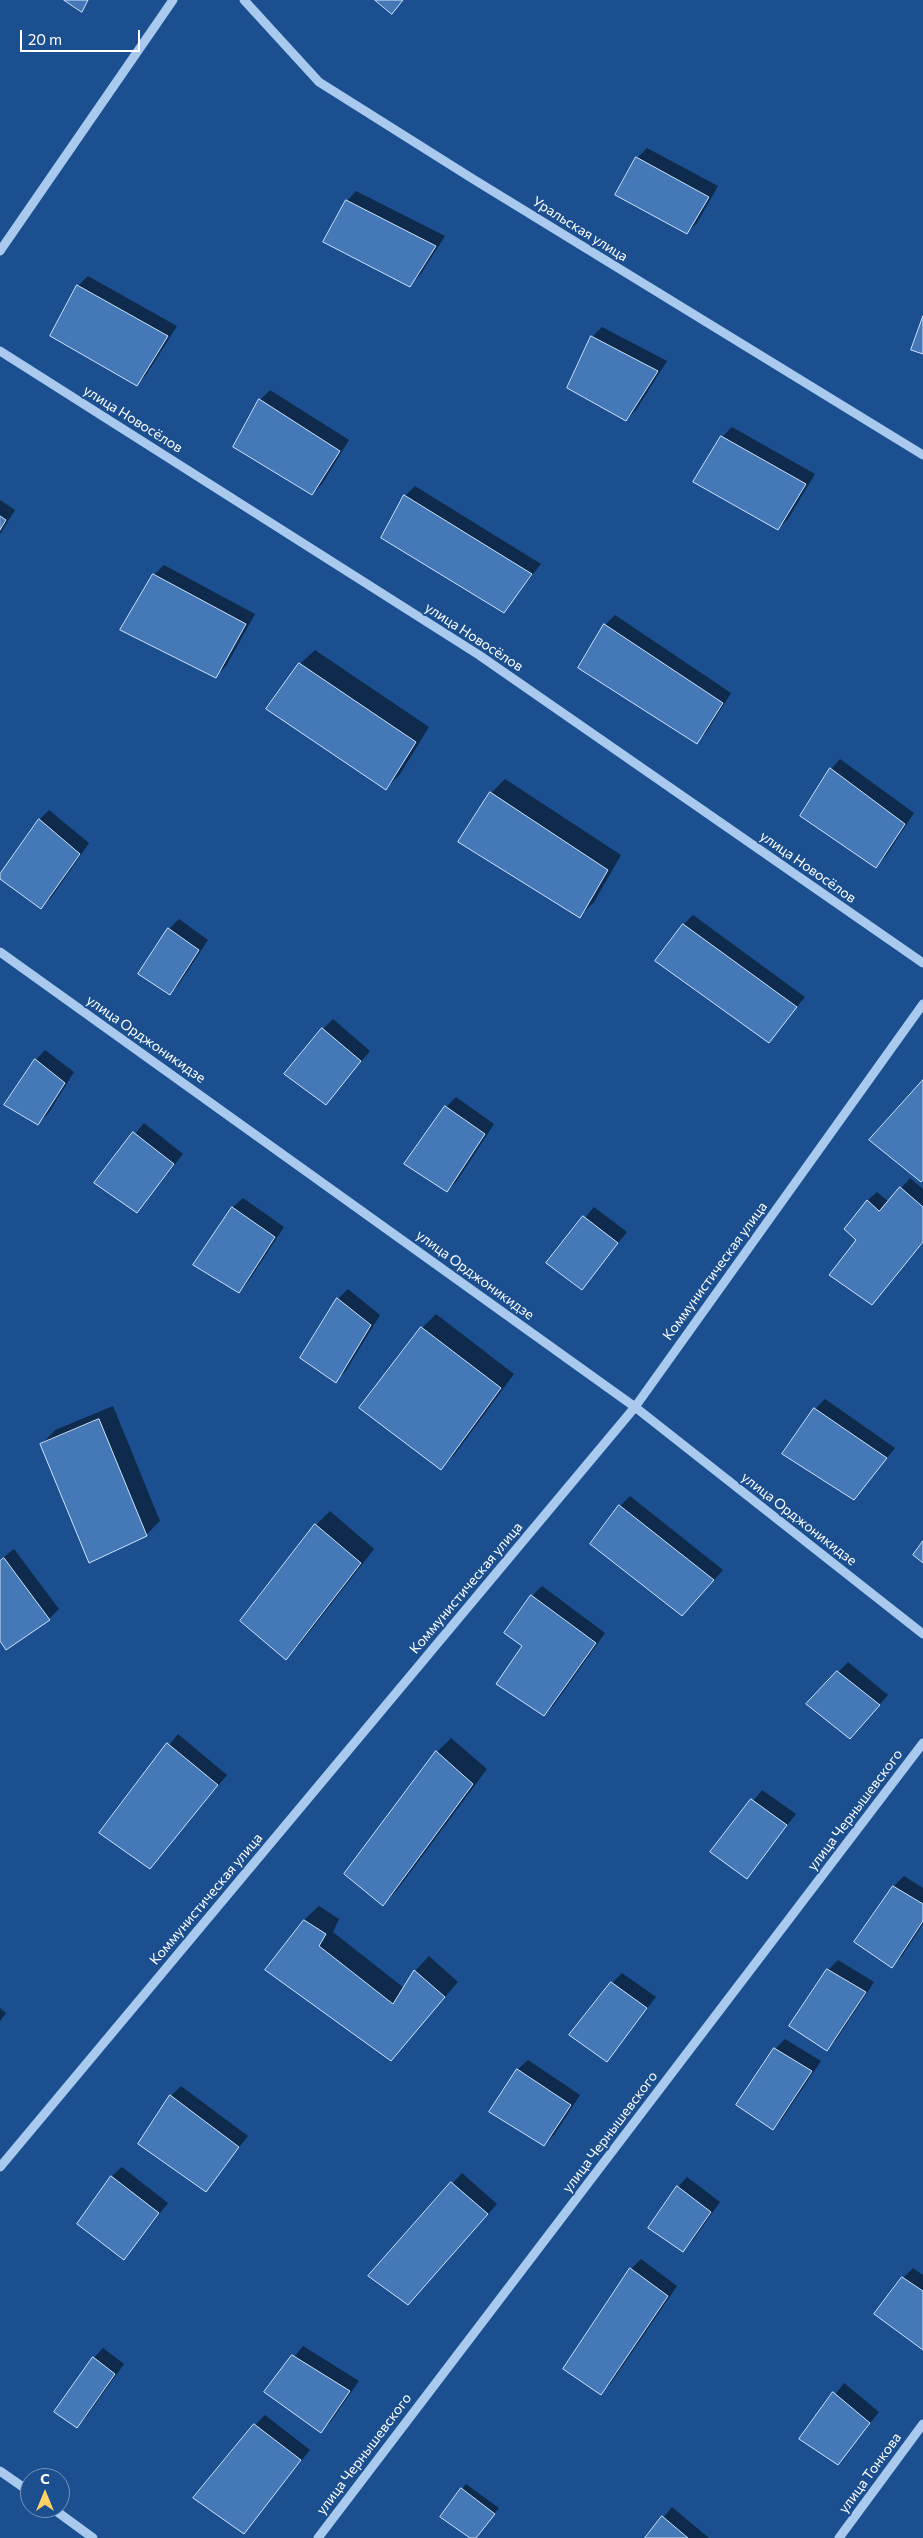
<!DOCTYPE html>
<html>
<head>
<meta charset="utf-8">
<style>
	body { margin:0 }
	#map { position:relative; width:923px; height:2538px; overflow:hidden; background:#1b4f8f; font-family:Commissioner,sans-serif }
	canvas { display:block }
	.north { position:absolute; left:20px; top:2468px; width:50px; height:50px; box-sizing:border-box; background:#1b4f8f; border:1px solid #7695bc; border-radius:50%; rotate:0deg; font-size:14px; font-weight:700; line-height:20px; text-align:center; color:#fff }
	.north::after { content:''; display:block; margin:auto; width:18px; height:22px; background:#ffd166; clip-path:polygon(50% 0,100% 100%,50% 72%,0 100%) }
	.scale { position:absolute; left:20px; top:30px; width:120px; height:22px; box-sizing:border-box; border:2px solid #fff; border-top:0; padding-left:6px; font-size:15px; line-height:18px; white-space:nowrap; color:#fff; -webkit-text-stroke:4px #1b4f8f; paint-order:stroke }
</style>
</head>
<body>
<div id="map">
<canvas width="923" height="2538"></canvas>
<div class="north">С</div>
<div class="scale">20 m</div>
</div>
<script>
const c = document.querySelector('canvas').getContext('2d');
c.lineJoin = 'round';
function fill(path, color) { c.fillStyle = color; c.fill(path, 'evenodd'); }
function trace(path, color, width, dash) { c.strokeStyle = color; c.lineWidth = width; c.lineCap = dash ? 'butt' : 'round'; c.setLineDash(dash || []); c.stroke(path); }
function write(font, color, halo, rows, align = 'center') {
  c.font = font + ' Commissioner,sans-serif'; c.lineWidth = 4; c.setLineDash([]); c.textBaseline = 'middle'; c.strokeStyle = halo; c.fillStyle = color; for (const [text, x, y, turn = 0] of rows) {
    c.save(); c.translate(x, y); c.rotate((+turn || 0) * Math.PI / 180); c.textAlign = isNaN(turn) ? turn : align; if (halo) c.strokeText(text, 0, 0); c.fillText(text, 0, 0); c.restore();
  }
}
const shadow = new Path2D(`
	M 647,148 L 718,186 L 697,223 L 687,233 L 637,158 Z
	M 356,191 L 445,236 L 420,275 L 410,285 L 347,201 Z
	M 88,276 L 177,326 L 146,375 L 137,385 L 51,336 L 78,286 Z
	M 602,327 L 667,361 L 636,410 L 626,420 L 592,337 Z
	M 270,390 L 349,440 L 322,484 L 312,494 L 260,400 Z
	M 732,427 L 815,474 L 788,519 L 778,529 L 722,437 Z
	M 415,486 L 541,564 L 504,611 L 405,496 Z
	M 0,500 L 15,510 L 0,534 Z
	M 164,565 L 255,614 L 226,666 L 216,676 L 154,575 Z
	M 615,615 L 731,693 L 706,733 L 696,742 L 605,625 Z
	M 315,650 L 429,727 L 400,774 L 386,789 L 300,664 Z
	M 840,759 L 914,813 L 886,856 L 876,866 L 831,769 Z
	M 505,779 L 621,855 L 594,902 L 580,916 L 491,793 Z
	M 49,810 L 89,843 L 51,898 L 41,907 L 0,876 L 39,820 Z
	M 693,915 L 805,997 L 769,1041 L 683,925 Z
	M 179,919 L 208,940 L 179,984 L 170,994 L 140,974 L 169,929 Z
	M 333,1019 L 370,1051 L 326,1103 L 323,1029 Z
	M 45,1050 L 74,1072 L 48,1114 L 38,1123 L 36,1060 Z
	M 456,1097 L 494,1124 L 457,1181 L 447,1191 L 446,1107 Z
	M 144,1123 L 183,1154 L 137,1212 L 96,1183 Z
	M 910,1178 L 923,1189 L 923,1243 L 872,1304 L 867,1201 L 877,1192 L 889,1202 Z
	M 243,1198 L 284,1227 L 248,1282 L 239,1292 L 195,1264 L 233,1207 Z
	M 594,1207 L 627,1232 L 582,1288 L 548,1262 Z
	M 348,1289 L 380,1315 L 345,1372 L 335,1381 L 302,1357 L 338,1299 Z
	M 436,1314 L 514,1374 L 455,1454 L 441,1468 L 422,1328 Z
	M 825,1399 L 895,1448 L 854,1498 L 815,1409 Z
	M 113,1406 L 160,1521 L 146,1535 L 41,1445 L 55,1430 Z
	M 630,1496 L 723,1570 L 692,1605 L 620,1506 Z
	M 330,1511 L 374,1549 L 300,1644 L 286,1658 L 242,1621 L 316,1525 Z
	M 14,1549 L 59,1609 L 49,1619 L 6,1648 L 0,1639 L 0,1560 Z
	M 542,1586 L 605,1633 L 554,1705 L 544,1715 L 524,1646 L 532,1596 Z
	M 848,1662 L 888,1695 L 859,1727 L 807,1704 Z
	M 178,1734 L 227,1775 L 150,1867 L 101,1833 Z
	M 451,1738 L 487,1769 L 397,1890 L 383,1905 L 437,1752 Z
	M 762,1790 L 796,1814 L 747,1877 L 712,1852 Z
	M 904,1876 L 923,1888 L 923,1924 L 902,1956 L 892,1966 L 856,1942 L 894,1886 Z
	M 319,1906 L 339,1919 L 333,1932 L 404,1988 L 415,1971 L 429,1956 L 458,1982 L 391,2060 L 267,1970 L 304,1920 Z
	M 838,1960 L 874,1982 L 836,2040 L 826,2050 L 828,1970 Z
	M 622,1973 L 656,1997 L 607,2060 L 612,1983 Z
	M 0,2008 L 6,2013 L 0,2021 Z
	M 785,2039 L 821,2061 L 782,2119 L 773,2129 L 775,2049 Z
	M 528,2060 L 580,2095 L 554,2135 L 544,2145 L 491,2112 L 518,2069 Z
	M 181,2086 L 248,2136 L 206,2190 L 140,2143 L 171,2096 Z
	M 122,2167 L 168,2203 L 124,2259 L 78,2224 L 112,2176 Z
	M 462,2173 L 497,2204 L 408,2304 L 369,2276 Z
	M 687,2177 L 720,2202 L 693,2240 L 683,2250 L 678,2187 Z
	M 641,2259 L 677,2286 L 611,2383 L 601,2393 L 565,2369 L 631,2269 Z
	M 913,2268 L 923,2275 L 923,2349 L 903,2278 Z
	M 303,2346 L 359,2381 L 331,2421 L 321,2431 L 266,2392 Z
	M 103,2348 L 124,2364 L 86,2417 L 77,2427 L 94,2358 Z
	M 844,2383 L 879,2412 L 838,2463 L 801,2439 Z
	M 265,2415 L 310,2450 L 243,2532 L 255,2425 Z
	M 466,2484 L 499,2508 L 474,2538 L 472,2538 L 462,2489 Z
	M 672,2507 L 709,2538 L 647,2538 Z`);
const building = new Path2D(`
	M 64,0 L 88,0 L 82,12 Z
	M 375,0 L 403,0 L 392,14 Z
	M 636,157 L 709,197 L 687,234 L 615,195 Z
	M 346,200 L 436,246 L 410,287 L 323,242 Z
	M 77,285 L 168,336 L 137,386 L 50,336 Z
	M 923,316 L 923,354 L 911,350 Z
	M 591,336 L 658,371 L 626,421 L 567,388 Z
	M 259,399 L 340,451 L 312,495 L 233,447 Z
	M 721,436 L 806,484 L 778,530 L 693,482 Z
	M 404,495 L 532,574 L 504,613 L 381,538 Z
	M 0,516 L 6,520 L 0,530 Z
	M 153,574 L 246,624 L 216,678 L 120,630 Z
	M 604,624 L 723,703 L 697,744 L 578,668 Z
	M 299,663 L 416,742 L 386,790 L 266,709 Z
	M 830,768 L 905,824 L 876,868 L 800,816 Z
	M 490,792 L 608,870 L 580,918 L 458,842 Z
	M 39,819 L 80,854 L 41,909 L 0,879 L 0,874 Z
	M 683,924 L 797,1007 L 769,1043 L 655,961 Z
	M 168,928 L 199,950 L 170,995 L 138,974 Z
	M 322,1028 L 361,1061 L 326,1105 L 284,1074 Z
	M 35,1059 L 65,1083 L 38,1125 L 4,1105 Z
	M 923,1080 L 923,1180 L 921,1182 L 869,1140 Z
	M 445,1106 L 485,1134 L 447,1192 L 404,1164 Z
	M 133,1132 L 174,1164 L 137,1213 L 94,1183 Z
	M 900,1187 L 923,1207 L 923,1242 L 872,1305 L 829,1275 L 856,1240 L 844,1229 L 867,1200 L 879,1211 Z
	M 232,1207 L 275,1237 L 239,1293 L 193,1265 Z
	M 583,1216 L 618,1243 L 582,1290 L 546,1263 Z
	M 337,1298 L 371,1325 L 336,1383 L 300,1358 Z
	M 421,1327 L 501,1388 L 441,1470 L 359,1408 Z
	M 814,1408 L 887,1458 L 854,1500 L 782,1454 Z
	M 99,1419 L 147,1536 L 89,1563 L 40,1444 Z
	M 619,1505 L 714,1580 L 682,1616 L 590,1544 Z
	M 315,1524 L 361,1563 L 286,1660 L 240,1621 Z
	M 923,1541 L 923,1563 L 913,1555 Z
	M 4,1558 L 50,1620 L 6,1650 L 0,1641 L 0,1561 Z
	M 531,1595 L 596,1643 L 544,1716 L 496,1684 L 522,1646 L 504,1633 Z
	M 837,1671 L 880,1705 L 850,1739 L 806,1704 Z
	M 167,1743 L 218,1785 L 150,1869 L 99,1833 Z
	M 436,1751 L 473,1784 L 383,1906 L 344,1874 Z
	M 751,1799 L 787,1825 L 747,1879 L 710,1852 Z
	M 893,1886 L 923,1904 L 923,1921 L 892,1968 L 854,1942 Z
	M 304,1920 L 326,1934 L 319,1946 L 393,2004 L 414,1970 L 445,1997 L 391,2061 L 265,1970 Z
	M 827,1969 L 866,1992 L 827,2051 L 789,2026 Z
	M 611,1982 L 647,2008 L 607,2062 L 569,2035 Z
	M 774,2048 L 812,2071 L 773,2130 L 736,2105 Z
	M 517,2069 L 571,2105 L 544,2146 L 489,2112 Z
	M 170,2095 L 239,2147 L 206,2192 L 138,2144 Z
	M 111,2176 L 159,2213 L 124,2260 L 77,2224 Z
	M 451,2182 L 488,2214 L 408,2305 L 368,2276 Z
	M 677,2186 L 711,2212 L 683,2252 L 648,2228 Z
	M 630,2268 L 668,2296 L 601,2395 L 563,2369 Z
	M 902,2277 L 923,2291 L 923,2350 L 874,2314 Z
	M 292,2355 L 350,2391 L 321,2433 L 264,2392 Z
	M 93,2357 L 115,2374 L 77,2428 L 54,2412 Z
	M 833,2392 L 870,2423 L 838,2465 L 799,2439 Z
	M 254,2424 L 301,2460 L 244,2534 L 193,2498 Z
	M 461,2488 L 495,2514 L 476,2538 L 470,2538 L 440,2517 Z
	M 662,2516 L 688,2538 L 645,2538 Z`);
const minor = new Path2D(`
	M 244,0 L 319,82 L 473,179 L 923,455
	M 0,251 L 173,0
	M 0,351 L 479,655 L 923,963
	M 0,952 L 635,1407 L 923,1634
	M 0,2167 L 635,1407 L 923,1004
	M 0,2471 L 30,2492
	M 52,2508 L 93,2538
	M 318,2538 L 923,1743
	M 839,2538 L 923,2424`);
const streetNames = [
	["Уральская улица",580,229,32],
	["улица Новосёлов",133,419,32],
	["улица Новосёлов",474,637,33],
	["улица Новосёлов",808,867,35],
	["улица Орджоникидзе",146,1039,35],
	["Коммунистическая улица",715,1271,-54],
	["улица Орджоникидзе",475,1275,36],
	["улица Орджоникидзе",799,1519,38],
	["Коммунистическая улица",466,1588,-50],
	["улица Чернышевского",855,1810,-53],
	["Коммунистическая улица",206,1899,-50],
	["улица Чернышевского",610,2132,-53],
	["улица Чернышевского",364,2454,-53],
	["улица Тонкова",870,2473,-54]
];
fill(shadow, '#0007');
fill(building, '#4478b7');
trace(building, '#cfe3fa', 1);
trace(minor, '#a9c9ee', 9);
write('14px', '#fff', '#1b4f8f', streetNames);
</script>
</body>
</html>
